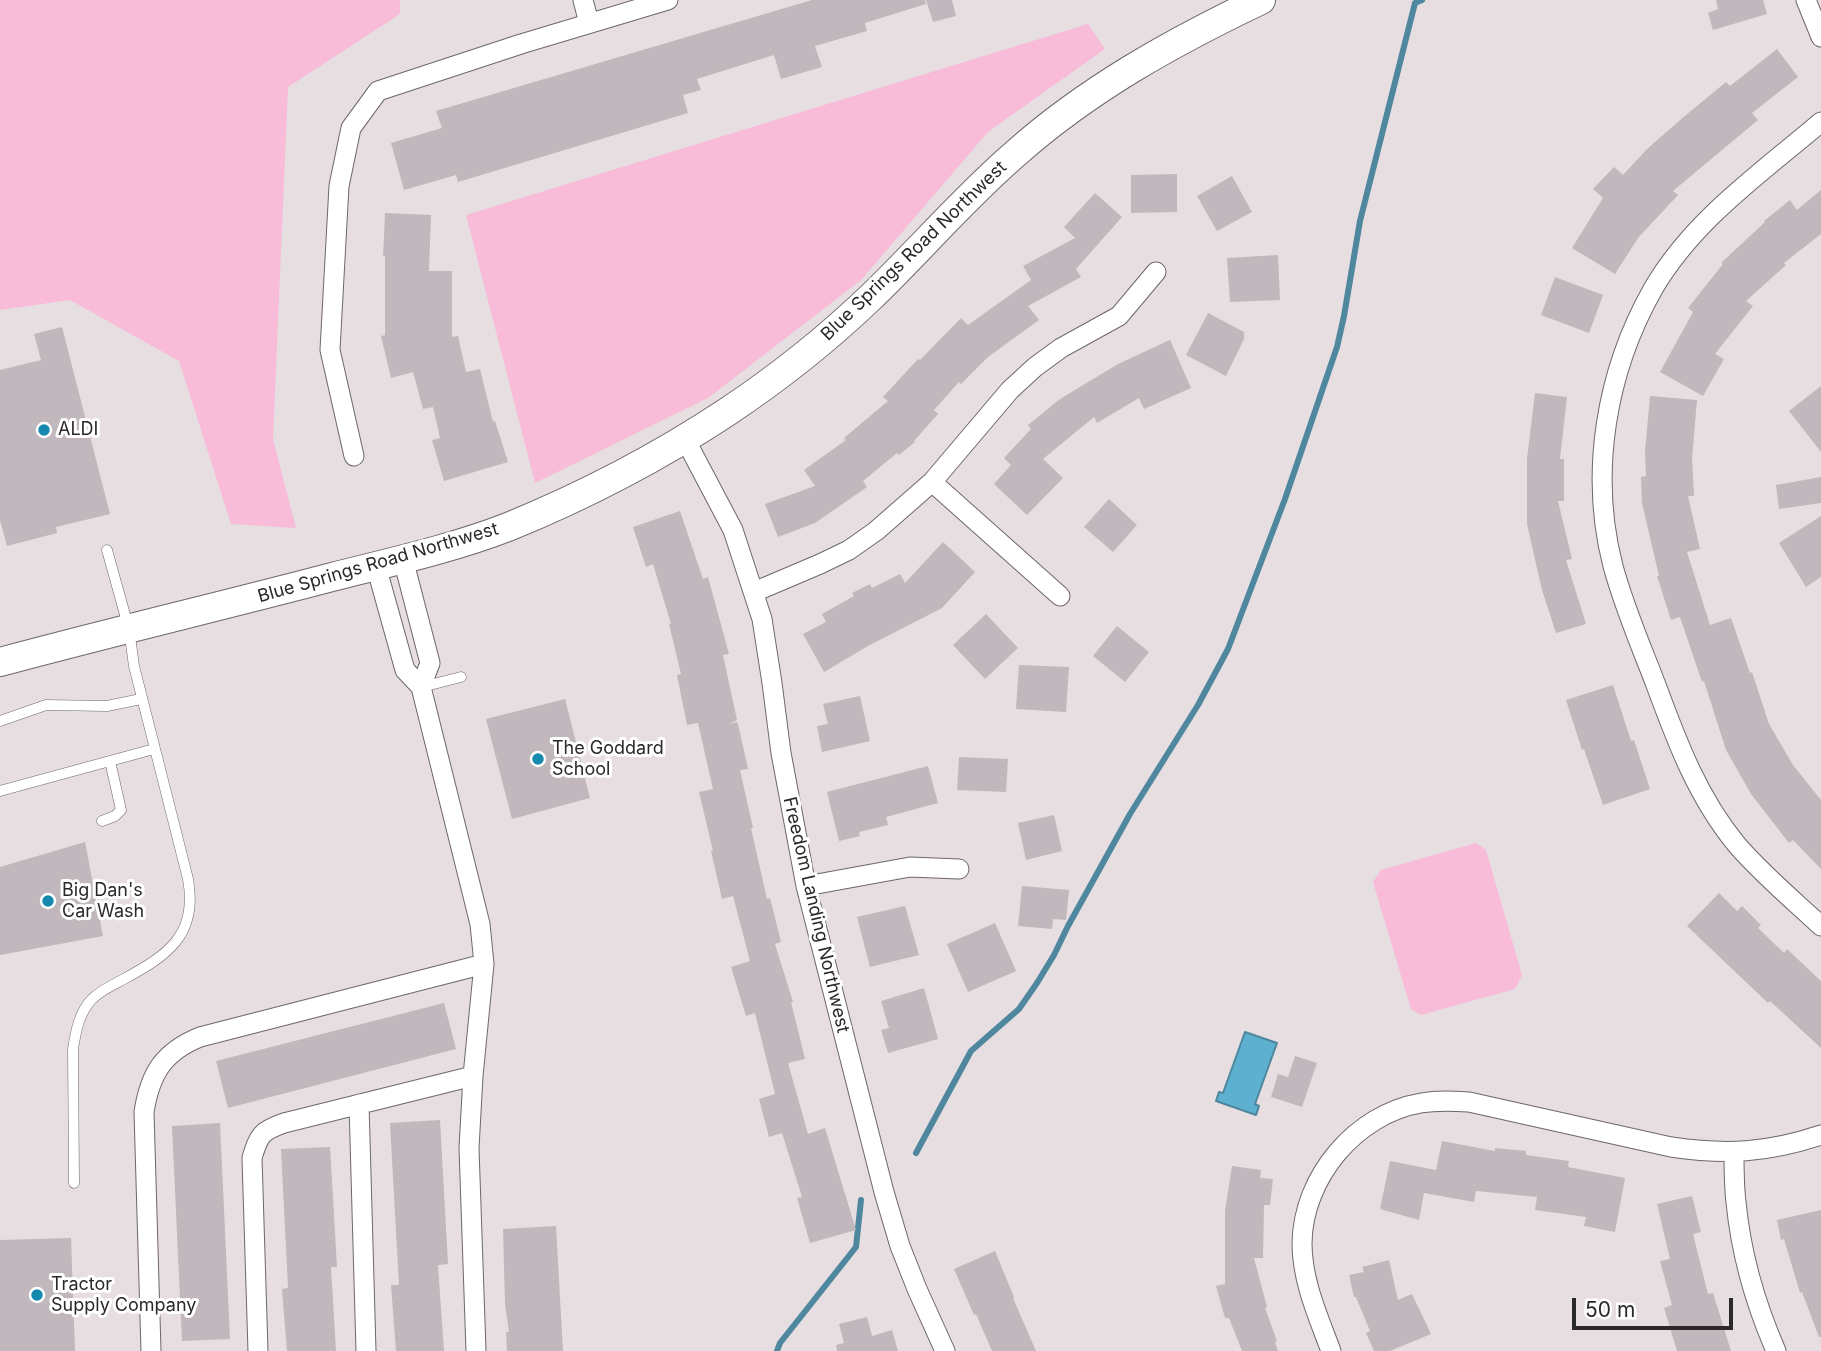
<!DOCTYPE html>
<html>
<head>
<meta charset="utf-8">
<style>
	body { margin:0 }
	#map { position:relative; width:1821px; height:1351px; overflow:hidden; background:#e6dee1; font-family:Inter,sans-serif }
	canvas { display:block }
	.scale { position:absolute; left:1572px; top:1298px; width:161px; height:32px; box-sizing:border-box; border:4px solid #2b2829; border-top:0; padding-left:9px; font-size:21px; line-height:24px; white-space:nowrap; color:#2b2829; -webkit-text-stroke:5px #fff; paint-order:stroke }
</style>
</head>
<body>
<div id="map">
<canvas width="1821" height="1351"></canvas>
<div class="scale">50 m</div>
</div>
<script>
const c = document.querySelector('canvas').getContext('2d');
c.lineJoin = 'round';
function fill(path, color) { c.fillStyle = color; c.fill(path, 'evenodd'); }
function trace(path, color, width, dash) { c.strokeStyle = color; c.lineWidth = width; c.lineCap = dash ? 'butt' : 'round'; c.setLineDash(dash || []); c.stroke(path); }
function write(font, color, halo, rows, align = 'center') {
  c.font = font + ' Inter,sans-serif'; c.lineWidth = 6; c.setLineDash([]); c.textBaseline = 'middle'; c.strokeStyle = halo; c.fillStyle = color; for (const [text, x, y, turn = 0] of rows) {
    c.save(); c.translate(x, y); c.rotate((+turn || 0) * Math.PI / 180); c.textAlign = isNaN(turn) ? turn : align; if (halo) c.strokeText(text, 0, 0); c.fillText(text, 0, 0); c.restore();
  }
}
const green = new Path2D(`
	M 0,0 L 400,0 L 400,14 L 288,87 L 273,439 L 296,528 L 231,524 L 179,361 L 70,300 L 0,310 Z
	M 1088,24 L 1105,49 L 988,132 L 861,280 L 708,398 L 535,483 L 466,215 Z
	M 1476,843 L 1486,850 L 1522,975 L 1515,989 L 1421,1015 L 1411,1009 L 1373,882 L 1381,870 Z`);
const water = new Path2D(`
	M 1245,1032 L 1277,1043 L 1255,1104 L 1259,1106 L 1256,1115 L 1216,1101 L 1219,1092 L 1223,1093 Z`);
const stream = new Path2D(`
	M 916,1153 L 971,1051 L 1019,1009 L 1037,983 L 1054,955 L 1068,926 L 1130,814 L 1198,705 L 1228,649 L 1285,499 L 1337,347 L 1344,316 L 1360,221 L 1415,3 L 1422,0
	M 777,1351 L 780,1343 L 856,1247 L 861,1200`);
const building = new Path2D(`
	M 812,0 L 925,0 L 926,4 L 865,23 L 867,31 L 815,46 L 822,67 L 781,79 L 774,55 L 697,79 L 701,90 L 683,95 L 688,113 L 458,182 L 456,175 L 404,190 L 391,143 L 442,128 L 436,111 Z
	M 926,0 L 952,0 L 956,16 L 933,22 Z
	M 1716,0 L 1763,0 L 1767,14 L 1713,30 L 1708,13 L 1718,9 Z
	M 1777,49 L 1798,77 L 1752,113 L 1758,120 L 1673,191 L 1678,195 L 1638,238 L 1615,274 L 1572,248 L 1603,198 L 1593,189 L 1614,167 L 1623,175 L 1647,149 L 1686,115 L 1726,82 L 1730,86 Z
	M 1177,174 L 1177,212 L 1131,213 L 1131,175 Z
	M 1232,176 L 1252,212 L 1217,231 L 1197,196 Z
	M 1821,190 L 1821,234 L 1784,263 L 1786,265 L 1746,301 L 1753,306 L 1715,354 L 1724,359 L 1703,396 L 1660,372 L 1693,312 L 1688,308 L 1723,264 L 1721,263 L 1765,222 L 1764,221 L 1790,200 L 1797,210 Z
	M 1095,193 L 1122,217 L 1076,269 L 1081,277 L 1028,306 L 1039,320 L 988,357 L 961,384 L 959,382 L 934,410 L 938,414 L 914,441 L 915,442 L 899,455 L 897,453 L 863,481 L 867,487 L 815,523 L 778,537 L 765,504 L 815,486 L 804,470 L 846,440 L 844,438 L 888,401 L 883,397 L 918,359 L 920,360 L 961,318 L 968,325 L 1031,280 L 1023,266 L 1075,238 L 1064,227 Z
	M 385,213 L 431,215 L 429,271 L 452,271 L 452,337 L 458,336 L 466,372 L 480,369 L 493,422 L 495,421 L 508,462 L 444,481 L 432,440 L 440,438 L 433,407 L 423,409 L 413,372 L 391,378 L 381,336 L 385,335 L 385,256 L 383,256 Z
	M 1278,255 L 1280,300 L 1230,302 L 1227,258 Z
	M 1555,277 L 1603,295 L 1589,333 L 1541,315 Z
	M 1208,313 L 1244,332 L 1244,339 L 1226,376 L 1186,355 Z
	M 62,327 L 110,514 L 56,527 L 57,533 L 7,546 L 0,520 L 0,370 L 41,360 L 34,334 Z
	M 1170,340 L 1191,388 L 1144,409 L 1139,398 L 1097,423 L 1094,417 L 1043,459 L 1063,478 L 1027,515 L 994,484 L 1011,465 L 1004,458 L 1031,429 L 1028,425 L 1060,399 L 1118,364 Z
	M 1821,386 L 1821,452 L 1789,411 Z
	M 1535,393 L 1567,397 L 1560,459 L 1564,459 L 1564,501 L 1558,501 L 1572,559 L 1566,560 L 1586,624 L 1556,633 L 1542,590 L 1527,524 L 1527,459 Z
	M 1650,396 L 1697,400 L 1692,459 L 1694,496 L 1688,496 L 1700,549 L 1687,552 L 1710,625 L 1731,618 L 1750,673 L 1752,672 L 1769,724 L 1793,765 L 1821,800 L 1821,869 L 1793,840 L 1789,843 L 1751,794 L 1726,750 L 1704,681 L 1702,682 L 1680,617 L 1671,620 L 1657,576 L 1659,576 L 1642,503 L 1641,477 L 1646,476 L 1645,452 Z
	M 1821,477 L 1821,503 L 1779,509 L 1776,485 Z
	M 1109,499 L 1137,525 L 1113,552 L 1084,527 Z
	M 680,511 L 703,579 L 708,577 L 729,654 L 723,655 L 737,720 L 729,724 L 737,722 L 738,724 L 748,769 L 740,770 L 753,828 L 751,828 L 767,899 L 770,898 L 781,942 L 775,944 L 793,1002 L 791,1002 L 805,1059 L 788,1063 L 808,1134 L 825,1128 L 856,1230 L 810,1243 L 797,1198 L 802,1197 L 782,1133 L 769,1137 L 759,1099 L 775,1094 L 755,1013 L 746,1016 L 731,967 L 750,961 L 733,896 L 722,899 L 711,851 L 713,851 L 699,792 L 713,789 L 698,723 L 687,725 L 677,675 L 681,674 L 669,624 L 671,624 L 653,564 L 646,567 L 633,527 Z
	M 1821,516 L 1821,577 L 1806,587 L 1779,543 Z
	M 943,542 L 975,572 L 942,608 L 868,646 L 824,672 L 803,634 L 826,622 L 822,614 L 854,596 L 852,593 L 870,584 L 872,588 L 900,574 L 905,583 Z
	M 986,614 L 1018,648 L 985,679 L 953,645 Z
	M 1117,626 L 1149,652 L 1125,682 L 1093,656 Z
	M 1019,665 L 1069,667 L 1066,712 L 1016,709 Z
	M 1613,685 L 1631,741 L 1634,740 L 1650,789 L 1603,805 L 1584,749 L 1582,750 L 1566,700 Z
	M 860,696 L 870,741 L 822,752 L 817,726 L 828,724 L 823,704 Z
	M 565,699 L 590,798 L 512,819 L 486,719 Z
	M 959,757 L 1008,759 L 1006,792 L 957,790 Z
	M 928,766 L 938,803 L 886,817 L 888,825 L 859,832 L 860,836 L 839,841 L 827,792 Z
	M 1054,815 L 1062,851 L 1026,860 L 1018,823 Z
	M 85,842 L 103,936 L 0,955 L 0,867 Z
	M 1022,886 L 1069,890 L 1066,920 L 1053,919 L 1052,929 L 1018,926 Z
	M 1719,893 L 1737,911 L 1742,906 L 1761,925 L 1758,928 L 1784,953 L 1787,949 L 1821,981 L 1821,1048 L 1770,1001 L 1768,1003 L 1687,926 Z
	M 905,906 L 919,955 L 870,967 L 857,917 Z
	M 995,923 L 1016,971 L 968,992 L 947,944 Z
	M 924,988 L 938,1039 L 888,1053 L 881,1030 L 889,1028 L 881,1001 Z
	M 444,1003 L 456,1049 L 228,1108 L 216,1061 Z
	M 1295,1056 L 1317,1063 L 1302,1107 L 1271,1097 L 1278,1074 L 1288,1077 Z
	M 440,1120 L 448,1264 L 438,1265 L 444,1351 L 396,1351 L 391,1285 L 399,1285 L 390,1123 Z
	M 220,1123 L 230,1339 L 182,1341 L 172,1126 Z
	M 1442,1141 L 1495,1151 L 1495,1148 L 1526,1151 L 1526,1155 L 1569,1161 L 1568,1167 L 1625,1178 L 1615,1232 L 1584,1226 L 1586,1217 L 1535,1210 L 1537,1197 L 1476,1191 L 1474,1202 L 1424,1193 L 1419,1220 L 1380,1209 L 1390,1161 L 1436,1170 Z
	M 330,1147 L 337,1267 L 331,1267 L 336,1351 L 287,1351 L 282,1289 L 288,1288 L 281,1149 Z
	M 1232,1166 L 1261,1170 L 1260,1178 L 1273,1179 L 1270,1205 L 1264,1205 L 1263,1258 L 1254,1258 L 1267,1307 L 1265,1308 L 1277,1341 L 1275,1342 L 1278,1351 L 1242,1351 L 1229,1318 L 1225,1318 L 1216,1286 L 1225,1284 L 1225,1211 Z
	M 1692,1196 L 1701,1232 L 1693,1234 L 1708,1294 L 1713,1293 L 1731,1351 L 1677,1351 L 1664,1308 L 1672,1305 L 1660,1261 L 1670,1259 L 1657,1204 Z
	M 1821,1210 L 1821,1337 L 1819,1337 L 1802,1292 L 1800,1293 L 1784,1239 L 1781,1240 L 1777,1220 Z
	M 556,1226 L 563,1351 L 507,1351 L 506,1332 L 509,1332 L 505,1304 L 503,1229 Z
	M 71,1238 L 75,1351 L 0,1351 L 0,1240 Z
	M 995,1251 L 1014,1297 L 1013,1298 L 1036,1351 L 992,1351 L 976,1314 L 974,1315 L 954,1269 Z
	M 1389,1260 L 1398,1300 L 1412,1294 L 1431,1334 L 1390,1351 L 1374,1351 L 1366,1333 L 1370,1331 L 1356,1297 L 1354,1297 L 1349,1275 L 1364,1272 L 1362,1267 Z
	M 867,1317 L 872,1336 L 892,1330 L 898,1351 L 837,1351 L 836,1345 L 844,1343 L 839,1324 Z`);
const lane = new Path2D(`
	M 422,687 L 461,677
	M 0,721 L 46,705 L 107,706 L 141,699
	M 0,791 L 154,749
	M 102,821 L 115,816 L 121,810 L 110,761
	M 74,1183 L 73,1049 C 76,1030 79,1013 92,999 C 101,990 113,985 124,979 C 168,955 198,935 188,879 L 134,666 L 129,629 L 107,550`);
const street = new Path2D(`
	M 583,0 L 589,23
	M 1806,0 L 1821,37
	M 1821,122 C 1761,173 1693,220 1653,289 C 1606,372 1589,473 1613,566 C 1624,607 1641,646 1656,685 C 1677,742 1698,798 1737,845 C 1762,874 1793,900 1821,926
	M 685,439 L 733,530 L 762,619 L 772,683 L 781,753 L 806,886 L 884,1192 L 900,1246 L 917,1289 L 945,1351
	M 354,456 L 330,350 L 339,186 L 351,128 L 378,91 L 521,44 L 668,0
	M 932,482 L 1060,596
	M 403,559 L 430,663 L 421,687
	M 376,566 L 405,670 L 421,687 L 480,924 L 484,964 L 473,1076 L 469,1148 L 476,1351
	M 754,592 L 820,564 L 849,550 L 876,531 L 932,482 L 1010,390 L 1035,367 L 1061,348 L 1119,316 L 1156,272
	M 806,886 L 910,867 L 959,869
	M 359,1104 L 366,1351
	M 1734,1152 C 1734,1169 1734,1186 1736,1202 C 1741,1254 1755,1303 1776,1351
	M 151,1351 L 144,1112 C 150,1074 163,1052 200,1037 L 484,964
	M 258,1351 L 252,1158 C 259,1135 261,1131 284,1123 L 473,1076
	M 1331,1351 C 1318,1316 1302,1281 1302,1243 C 1303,1177 1356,1114 1421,1103 C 1438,1100 1453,1101 1469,1102 L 1671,1147 C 1726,1155 1767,1153 1821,1135`);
const secondary = new Path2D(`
	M 0,662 C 111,632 222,606 332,577 C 391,562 451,549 508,527 C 584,496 659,457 727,412 C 778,378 826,340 870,298 C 919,251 963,199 1015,154 C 1088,89 1173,42 1261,0`);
const markers = [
	[44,430,7,"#168aae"],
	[538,759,7,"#168aae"],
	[48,901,7,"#168aae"],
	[37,1295,7,"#168aae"]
];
const streetNames = [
	["Blue Springs Road Northwest",914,251,-44],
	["Blue Springs Road Northwest",378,563,-16],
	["Freedom Landing Northwest",816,915,77]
];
const poiNames = [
	["ALDI",58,430],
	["The Goddard",552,749],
	["School",552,770],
	["Big Dan's",62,891],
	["Car Wash",62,912],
	["Tractor",51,1285],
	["Supply Company",51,1306]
];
fill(green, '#f8bbd8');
fill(water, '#5db0d0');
trace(water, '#4e879e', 2);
trace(stream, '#4e879e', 6);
fill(building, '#c0b8bc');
trace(lane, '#6e676a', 11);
trace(street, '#6e676a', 21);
trace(secondary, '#6e676a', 30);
trace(lane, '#fff', 10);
trace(street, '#fff', 19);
trace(secondary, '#fff', 28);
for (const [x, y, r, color] of markers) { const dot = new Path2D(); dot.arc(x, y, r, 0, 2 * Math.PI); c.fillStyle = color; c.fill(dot); trace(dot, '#fff', 2.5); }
write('18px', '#2b2829', '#fff', streetNames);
write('18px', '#2b2829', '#fff', poiNames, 'left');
</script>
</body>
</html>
